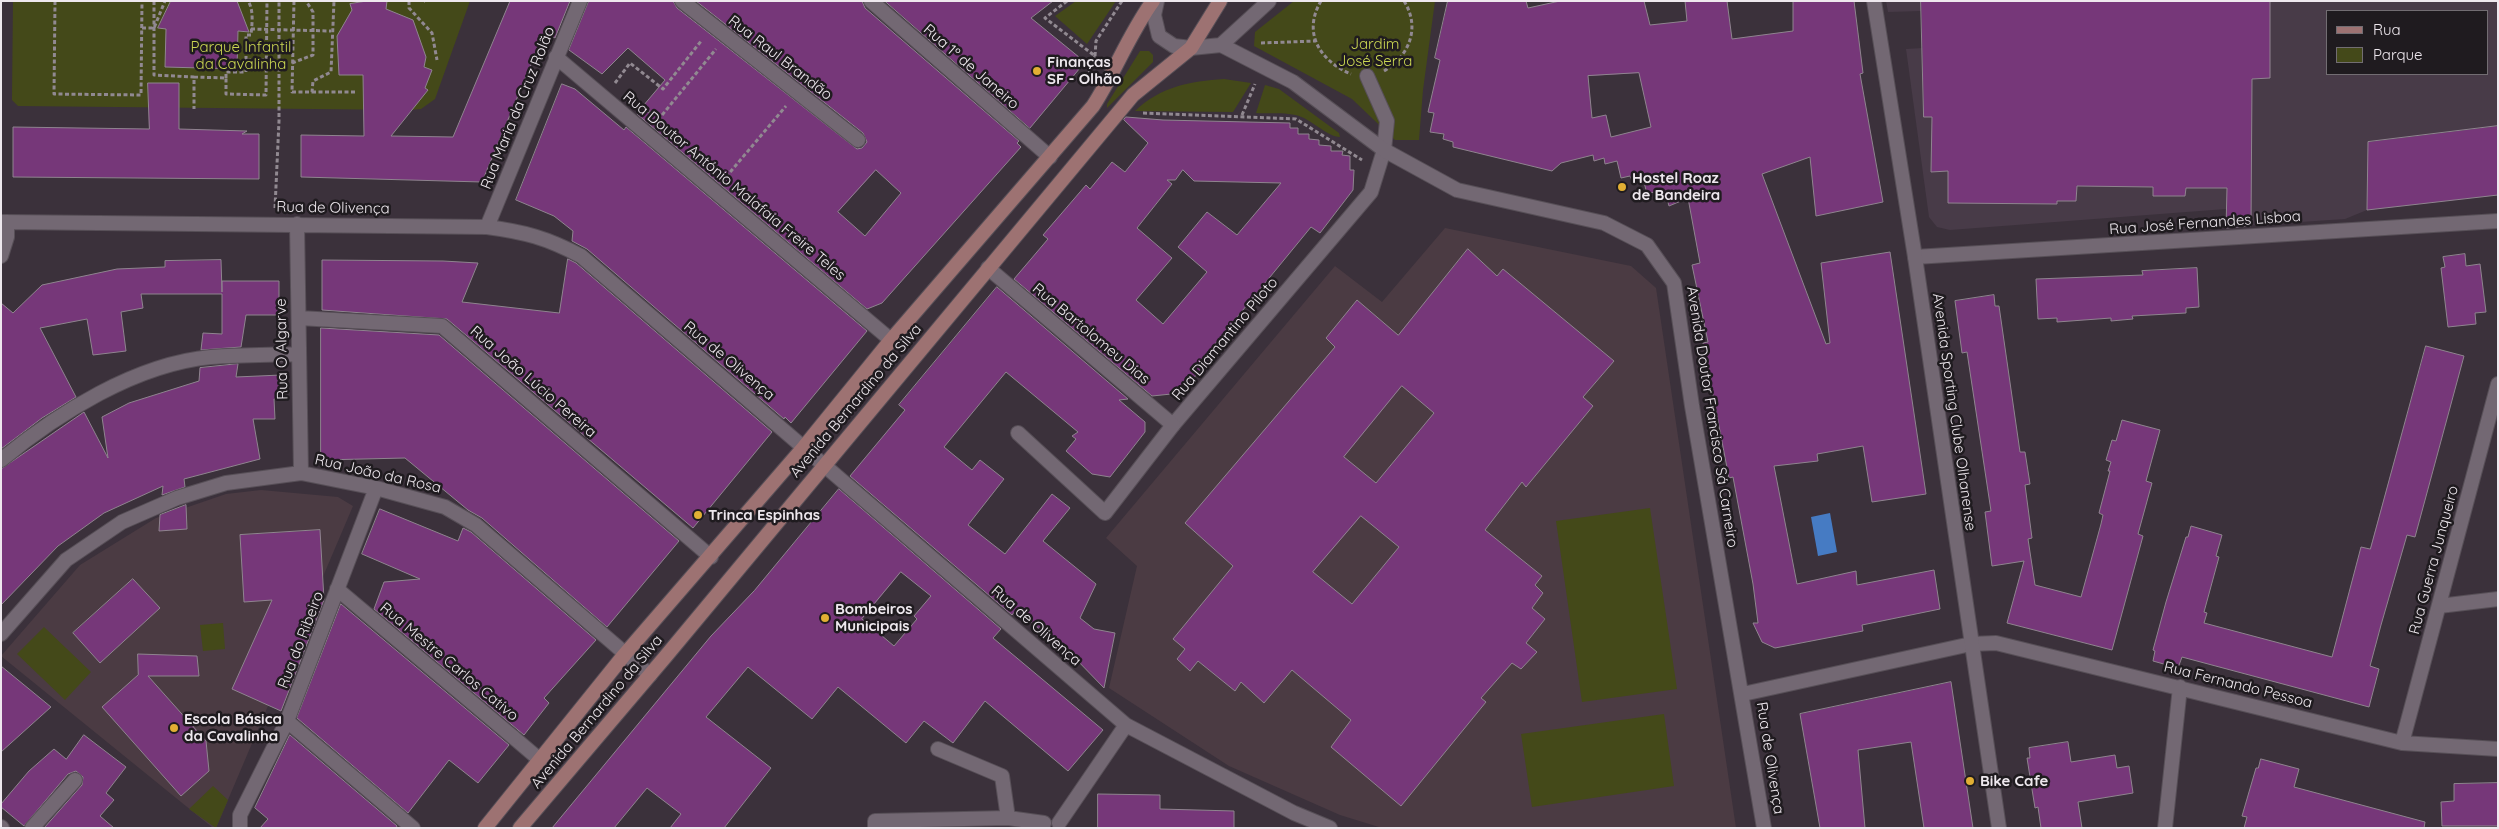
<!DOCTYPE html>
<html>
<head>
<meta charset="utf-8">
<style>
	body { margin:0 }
	#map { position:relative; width:2499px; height:829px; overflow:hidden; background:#3b313b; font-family:Quicksand,sans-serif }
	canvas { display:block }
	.frame { position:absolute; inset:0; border:2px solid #eee8ee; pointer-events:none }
	.legend { position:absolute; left:2326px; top:10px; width:162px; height:65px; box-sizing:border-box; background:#1f1b1f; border:1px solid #726d72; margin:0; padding:6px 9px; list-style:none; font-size:15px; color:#eee8ee }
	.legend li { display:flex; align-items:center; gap:10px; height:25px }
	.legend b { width:25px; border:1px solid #726d72 }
</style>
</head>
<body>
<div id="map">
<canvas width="2499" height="829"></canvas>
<div class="frame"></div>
<ul class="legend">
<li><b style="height:6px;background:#9d7272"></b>Rua</li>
<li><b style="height:14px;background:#444919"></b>Parque</li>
</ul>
</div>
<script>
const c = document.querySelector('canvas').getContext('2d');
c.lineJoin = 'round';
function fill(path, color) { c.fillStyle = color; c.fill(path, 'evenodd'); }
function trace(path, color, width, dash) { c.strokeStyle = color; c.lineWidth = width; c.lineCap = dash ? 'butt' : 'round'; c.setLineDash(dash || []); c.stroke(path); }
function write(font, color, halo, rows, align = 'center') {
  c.font = font + ' Quicksand,sans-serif'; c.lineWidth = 5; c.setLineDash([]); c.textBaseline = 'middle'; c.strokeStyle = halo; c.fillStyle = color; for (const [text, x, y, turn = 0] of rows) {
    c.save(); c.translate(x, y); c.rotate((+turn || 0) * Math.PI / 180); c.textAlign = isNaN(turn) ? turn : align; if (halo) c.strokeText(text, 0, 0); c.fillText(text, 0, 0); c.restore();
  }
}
const built = new Path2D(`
	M 1886,1 L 2498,1 L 2498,126 L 2368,142 L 2367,210 L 2345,219 L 2226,227 L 2226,209 L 1950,230 L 1937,227 L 1929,217 L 1906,49 L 1923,48 L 1921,11 L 1888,12 ZM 2328,11 L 2488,11 L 2488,74 L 2328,74 Z`);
const education = new Path2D(`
	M 1445,228 L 1631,266 L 1656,288 L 1736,828 L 1382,828 L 1340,815 L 1229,766 L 1109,688 L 1137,566 L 1106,538 L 1335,266 L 1382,302 Z
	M 261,490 L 338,497 L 353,506 L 216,828 L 213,828 L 1,656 L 80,565 L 156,518 L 226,494 Z`);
const green = new Path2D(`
	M 13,1 L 470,1 L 435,99 L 421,109 L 410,110 L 18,106 L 12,100 L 12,96 Z
	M 1076,1 L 1116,1 L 1087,44 L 1055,16 Z
	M 1294,1 L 1435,1 L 1423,90 L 1419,140 L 1395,140 L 1352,99 L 1254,46 L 1255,32 Z
	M 1140,51 L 1149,51 L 1153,55 L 1153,62 L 1107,108 L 1107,104 Z
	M 1224,79 L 1251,83 L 1233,112 L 1135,111 C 1160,87 1190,81 1224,79 Z
	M 1265,85 L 1279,89 L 1339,133 L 1340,137 C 1328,137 1312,120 1299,116 C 1286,112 1269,114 1256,113 Z
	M 1650,508 L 1677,689 L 1582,702 L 1556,521 Z
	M 223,623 L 225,649 L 203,651 L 200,625 Z
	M 44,627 L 91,672 L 65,700 L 17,654 Z
	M 1664,714 L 1674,786 L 1532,807 L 1521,734 Z
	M 213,786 L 228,800 L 216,828 L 189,809 Z`);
const water = new Path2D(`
	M 1830,513 L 1837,552 L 1818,556 L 1811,517 Z`);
const building = new Path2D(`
	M 171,1 L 237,1 L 249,32 L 238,31 L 237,69 L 165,67 L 166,29 L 158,28 Z
	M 367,1 L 387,1 L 386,9 L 413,20 L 426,57 L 424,67 L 432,70 L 425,88 L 428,90 L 391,136 L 453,137 L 510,1 L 570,1 L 555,38 L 545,31 L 482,182 L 301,177 L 301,135 L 364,136 L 363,75 L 339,75 L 337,36 L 352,10 L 350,4 Z
	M 589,1 L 673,1 L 677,8 L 857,149 L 862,148 L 867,142 L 863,133 L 696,1 L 862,1 L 865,8 L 1019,141 L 1017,143 L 1021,147 L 882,303 L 867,309 L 637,114 L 640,110 L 653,114 L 643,106 L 665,80 L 628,48 L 602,74 L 569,50 ZM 876,170 L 901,193 L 865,236 L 838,212 Z
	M 885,1 L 1053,1 L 1031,18 L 1085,62 L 1030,128 Z
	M 1448,1 L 1526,1 L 1528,8 L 1560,1 L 1644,1 L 1650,25 L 1687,21 L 1685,1 L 1727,1 L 1732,39 L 1793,31 L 1793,1 L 1854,1 L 1863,73 L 1860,74 L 1883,202 L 1816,216 L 1810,157 L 1762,174 L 1826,344 L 1830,343 L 1821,263 L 1890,252 L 1926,494 L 1872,502 L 1863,446 L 1817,454 L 1818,461 L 1774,466 L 1797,584 L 1856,571 L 1857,585 L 1934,570 L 1940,609 L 1862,625 L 1863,631 L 1775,648 L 1762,642 L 1753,623 L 1758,623 L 1753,584 L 1733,477 L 1729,478 L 1703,343 L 1708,342 L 1692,265 L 1700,263 L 1688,198 L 1669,206 L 1666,195 L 1656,198 L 1654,192 L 1647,194 L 1643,178 L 1632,181 L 1630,176 L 1621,178 L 1617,161 L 1605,164 L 1604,158 L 1594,161 L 1593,155 L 1561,163 L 1552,171 L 1453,147 L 1453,142 L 1443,139 L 1444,134 L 1430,132 L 1434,113 L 1428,112 L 1440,60 L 1435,58 ZM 1639,73 L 1651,127 L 1611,137 L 1606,115 L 1592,118 L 1588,76 Z
	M 1921,1 L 2270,1 L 2270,78 L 2252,79 L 2251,226 L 2226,228 L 2227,188 L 2186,188 L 2185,196 L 2153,196 L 2153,187 L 2077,186 L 2076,201 L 2057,201 L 2057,204 L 1948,203 L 1948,171 L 1931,172 L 1932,117 L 1924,117 Z
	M 148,83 L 179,83 L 179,129 L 247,131 L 242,134 L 259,134 L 259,179 L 13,177 L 13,127 L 149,129 Z
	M 562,84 L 575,89 L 624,130 L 626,127 L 867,331 L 791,423 L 785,417 L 784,419 L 587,249 L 572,241 L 573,231 L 554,216 L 516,200 Z
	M 1126,117 L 1163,120 L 1290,123 L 1290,128 L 1298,128 L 1298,134 L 1309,134 L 1309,139 L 1319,140 L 1319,145 L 1331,146 L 1331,151 L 1343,151 L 1342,155 L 1350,156 L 1350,170 L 1354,170 L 1353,190 L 1320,233 L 1311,227 L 1215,344 L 1220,347 L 1181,393 L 1152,396 L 1014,279 L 1048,239 L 1043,235 L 1086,185 L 1090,189 L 1112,162 L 1125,172 L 1148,143 L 1124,120 ZM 1183,170 L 1194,181 L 1281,183 L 1237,235 L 1207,212 L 1178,247 L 1207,272 L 1163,324 L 1136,300 L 1172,258 L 1137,228 L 1172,184 L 1167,180 L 1175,180 Z
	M 2498,126 L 2498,195 L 2367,210 L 2368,142 Z
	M 1468,249 L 1497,276 L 1503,269 L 1614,361 L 1583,397 L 1593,406 L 1526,487 L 1522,482 L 1485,530 L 1542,576 L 1535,585 L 1543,593 L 1532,608 L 1545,619 L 1526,643 L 1537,652 L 1521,669 L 1512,663 L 1481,698 L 1486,702 L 1401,806 L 1331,747 L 1351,720 L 1292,670 L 1264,703 L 1241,682 L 1235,691 L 1198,661 L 1190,671 L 1177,659 L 1185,649 L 1173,639 L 1233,566 L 1185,523 L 1335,347 L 1326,338 L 1357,300 L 1398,335 ZM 1402,386 L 1434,413 L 1376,483 L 1344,457 ZM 1361,516 L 1399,547 L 1352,604 L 1313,572 Z
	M 2465,254 L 2466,266 L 2480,264 L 2486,312 L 2475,313 L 2476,324 L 2448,327 L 2441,268 L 2445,267 L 2443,257 Z
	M 568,259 L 576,263 L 772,432 L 693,528 L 447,319 L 322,310 L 322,260 L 443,261 L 478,263 L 462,302 L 559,313 Z
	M 221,260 L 222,292 L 222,281 L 279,281 L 279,315 L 246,315 L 241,347 L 201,350 L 203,333 L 222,334 L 222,294 L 141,294 L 143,308 L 121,312 L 126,351 L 93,355 L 87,319 L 40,328 L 76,397 L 42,418 L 1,449 L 1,303 L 13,313 L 42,285 L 117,269 L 165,267 L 165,261 Z
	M 2197,268 L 2199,307 L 2186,308 L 2186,313 L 2132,316 L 2133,319 L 2111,321 L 2111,318 L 2057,322 L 2057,318 L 2038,319 L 2036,279 L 2143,275 L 2142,271 Z
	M 997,287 L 1128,399 L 1119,400 L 1145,422 L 1145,432 L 1110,477 L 1092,474 L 1066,451 L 1076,439 L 1072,436 L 1078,432 L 1006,372 L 944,447 L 972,470 L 980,460 L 1004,479 L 968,525 L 1005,554 L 1052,494 L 1070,508 L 1043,541 L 1096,584 L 1080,618 L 1094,629 L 1115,633 L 1104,688 L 1073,656 L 1016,610 L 1012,615 L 850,476 L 905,410 L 899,405 Z
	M 1994,295 L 1995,306 L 1999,306 L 2020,452 L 2025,452 L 2030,484 L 2025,485 L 2032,538 L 2028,539 L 2035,585 L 2081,597 L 2101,524 L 2103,515 L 2099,513 L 2110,471 L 2108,471 L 2111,462 L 2106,460 L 2112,440 L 2116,441 L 2122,420 L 2160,430 L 2146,481 L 2152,483 L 2138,534 L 2143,536 L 2112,650 L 2007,623 L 2024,561 L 1992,566 L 1985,512 L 1991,511 L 1967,352 L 1962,353 L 1955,301 Z
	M 321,328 L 439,335 L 679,541 L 607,627 L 482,518 L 468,510 L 405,458 L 321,460 Z
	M 2426,346 L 2464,356 L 2415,537 L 2407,535 L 2381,625 L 2370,666 L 2379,669 L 2369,707 L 2182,657 L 2178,668 L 2153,661 L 2155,651 L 2153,650 L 2166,602 L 2186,537 L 2188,537 L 2191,526 L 2222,535 L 2216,556 L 2219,557 L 2204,612 L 2207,613 L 2204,623 L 2332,657 L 2361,547 L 2370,549 Z
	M 238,364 L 236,377 L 281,375 L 283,399 L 274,399 L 275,419 L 253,419 L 260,459 L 184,479 L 185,487 L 162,495 L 163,486 L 104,513 L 58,546 L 1,605 L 1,469 L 84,412 L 108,458 L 102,417 L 129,403 L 199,381 L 200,368 Z
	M 839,489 L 1001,629 L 993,638 L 1103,730 L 1068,771 L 985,701 L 953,743 L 924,721 L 906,743 L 838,687 L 812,719 L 748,667 L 706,717 L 771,768 L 724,828 L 670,828 L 681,814 L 647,788 L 614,828 L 552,828 L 711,636 L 754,591 ZM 901,572 L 931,596 L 914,616 L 917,619 L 894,646 L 862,619 Z
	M 186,505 L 187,529 L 159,531 L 160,515 Z
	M 380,509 L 458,541 L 463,528 L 471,532 L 596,640 L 544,698 L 549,703 L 524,735 L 374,609 L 384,582 L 420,579 L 362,554 Z
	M 320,530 L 324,600 L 281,711 L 232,689 L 272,600 L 244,602 L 240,535 Z
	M 133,579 L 160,608 L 100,663 L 73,633 Z
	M 341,604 L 509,745 L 478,783 L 449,760 L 408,813 L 297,718 Z
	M 138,654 L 197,656 L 199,676 L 148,676 L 206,741 L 209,771 L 181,796 L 102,707 L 138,675 Z
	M 1,666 L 51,707 L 1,752 Z
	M 1951,682 L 1973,828 L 1924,828 L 1911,742 L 1858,750 L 1865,828 L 1820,828 L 1800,714 Z
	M 84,735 L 126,767 L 106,793 L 114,800 L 100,816 L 114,828 L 44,828 L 82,785 L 83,777 L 76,771 L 68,774 L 24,826 L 1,807 L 1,804 L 29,771 L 54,749 L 66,759 Z
	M 290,735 L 397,826 L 396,828 L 260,828 L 268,819 L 255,808 Z
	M 2068,742 L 2071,762 L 2115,755 L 2117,768 L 2129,766 L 2133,793 L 2078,802 L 2082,828 L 2041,828 L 2038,807 L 2035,808 L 2027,758 L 2030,758 L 2029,748 Z
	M 2261,759 L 2299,769 L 2294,787 L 2425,822 L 2424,828 L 2244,828 L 2247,817 L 2242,816 L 2256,768 L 2258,768 Z
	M 2498,783 L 2498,826 L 2442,826 L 2441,802 L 2454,801 L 2454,784 Z
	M 1098,794 L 1160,795 L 1160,809 L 1234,811 L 1234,828 L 1098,828 Z`);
const path = new Path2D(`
	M 55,1 L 54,94 L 141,95 L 142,1
	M 154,1 L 154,75 L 194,77 L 194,109
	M 294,1 L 292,92 L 312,92 L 313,81 L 331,72 L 334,1
	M 409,1 L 409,8 L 432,33 L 437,60
	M 424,1 L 425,1
	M 1067,1 L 1045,18 L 1095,56 L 1089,73
	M 1321,1 C 1302,33 1320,61 1351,74
	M 142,28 L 154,28 L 165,1
	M 251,29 L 331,31
	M 1261,43 L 1316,41
	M 1095,56 L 1096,41 L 1122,1
	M 246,60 L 246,35 L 251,35 C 252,24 254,10 248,1
	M 292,63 L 313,55 L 313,12 L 306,1
	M 1384,71 C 1409,56 1421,28 1404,1
	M 194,77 L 226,78 L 226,94 L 266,95 L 267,1
	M 226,78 L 226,72 L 246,72 L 246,60 L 266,60
	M 615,83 L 630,63 L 663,89 L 702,40
	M 312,92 L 356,92
	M 1143,113 L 1296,119 L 1362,160
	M 1242,115 L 1255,84
	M 658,120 L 716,49
	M 726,177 L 786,106
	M 275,208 L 279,121 L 279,1`);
const pedestrian = new Path2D(`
	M 1173,425 L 1371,192 L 1384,150 L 1387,121 L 1367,76
	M 513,737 L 540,760`);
const minor = new Path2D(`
	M 682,1 L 858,140
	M 871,1 L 1050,157
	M 1221,45 L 1293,82 L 1384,150 L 1457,190 L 1604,223 L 1647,245 L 1674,283 L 1692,406 L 1764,828
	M 556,57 L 891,340
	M 1,222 L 487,227 C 525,232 547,238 581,256 L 1126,725 L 1294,813 L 1330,828
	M 297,224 L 301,473
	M 487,227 L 580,1
	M 1,256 L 7,237 L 7,222
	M 1915,257 L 2498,221
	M 988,268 L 1173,425 L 1105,513 L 1018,433
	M 299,318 L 442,326 L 711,557
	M 1,460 C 58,413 136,364 211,357 C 240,355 269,355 298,354
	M 337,589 L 513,737
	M 2439,606 L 2498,599
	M 1,634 L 66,560 L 122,522 L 177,498 L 226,483 L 301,473 L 376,488 L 445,507 L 476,525 L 650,675
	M 1743,694 L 1971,644 L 1996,643 L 2402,743 L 2498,749
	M 287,721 L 413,828
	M 2402,743 L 2498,384
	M 938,749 L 1002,776 L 1008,818
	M 1059,823 L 1126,725
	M 1,827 L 2,828
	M 32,828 L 75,780
	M 240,828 L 240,815 L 287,721 L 376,488
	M 875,828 L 875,821 L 1008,818 L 1044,823
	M 2165,828 L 2180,687`);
const tertiary = new Path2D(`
	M 1157,1 L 1154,15 L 1159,36 L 1174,46 L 1191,48 L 1221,45 L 1269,1
	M 1874,1 L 1915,257 L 1999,828`);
const secondary = new Path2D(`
	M 485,828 L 625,654 L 804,447 L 891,340 L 1093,106 C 1115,72 1129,34 1153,1
	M 520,828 L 666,656 L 1133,95 L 1191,48 L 1220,1`);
const markers = [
	[1037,71,5,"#e2af34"],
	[1622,187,5,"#e2af34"],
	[698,515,5,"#e2af34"],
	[825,618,5,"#e2af34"],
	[174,728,5,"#e2af34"],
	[1970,781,5,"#e2af34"]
];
const parkNames = [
	["Jardim",1375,44],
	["José Serra",1375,61],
	["Parque Infantil",241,47],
	["da Cavalinha",241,64]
];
const streetNames = [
	["Rua Raul Brandão",780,58,38],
	["Rua 1º de Janeiro",971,67,41],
	["Rua Maria da Cruz Rolão",518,108,-68],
	["Rua Doutor António Malafaia Freire Teles",734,186,40],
	["Rua de Olivença",333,208,1],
	["Rua José Fernandes Lisboa",2205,223,-4],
	["Rua Bartolomeu Dias",1091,334,40],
	["Rua Diamantino Piloto",1225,339,-50],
	["Rua O Algarve",282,349,-91],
	["Rua de Olivença",729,361,40],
	["Rua João Lúcio Pereira",533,382,41],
	["Avenida Bernardino da Silva",856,401,-50],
	["Avenida Sporting Clube Olhanense",1954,412,82],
	["Avenida Doutor Francisco Sá Carneiro",1712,417,81],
	["Rua João da Rosa",378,474,13],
	["Rua Guerra Junqueiro",2434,560,-75],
	["Rua de Olivença",1036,626,41],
	["Rua do Ribeiro",301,640,-69],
	["Rua Mestre Carlos Cativo",449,662,40],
	["Rua Fernando Pessoa",2238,685,14],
	["Avenida Bernardino da Silva",597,712,-50],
	["Rua de Olivença",1770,758,81]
];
const poiNames = [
	["Finanças",1047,62],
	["SF - Olhão",1047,79],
	["Hostel Roaz",1632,178],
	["de Bandeira",1632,195],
	["Trinca Espinhas",708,515],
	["Bombeiros",835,609],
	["Municipais",835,626],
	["Escola Básica",184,719],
	["da Cavalinha",184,736],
	["Bike Cafe",1980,781]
];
fill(built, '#483b48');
fill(education, '#4b3b43');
fill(green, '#444919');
fill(water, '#467bc3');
fill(building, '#763779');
trace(building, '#8f848f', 1);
trace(pedestrian, '#574f57', 16);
trace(minor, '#574f57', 16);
trace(tertiary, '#574f57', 16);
trace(secondary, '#574f57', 16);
trace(path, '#918991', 3, [4, 2.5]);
trace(pedestrian, '#736873', 14);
trace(minor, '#736873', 14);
trace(tertiary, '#736873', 14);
trace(secondary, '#9d7272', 14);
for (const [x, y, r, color] of markers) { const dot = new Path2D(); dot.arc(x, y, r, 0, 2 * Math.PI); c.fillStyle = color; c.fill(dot); trace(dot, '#1f1b1f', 2); }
write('15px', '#cad652', '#1f1b1f', parkNames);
write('15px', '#eee8ee', '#1f1b1f', streetNames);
write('bold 15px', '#eee8ee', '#1f1b1f', poiNames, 'left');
</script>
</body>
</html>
